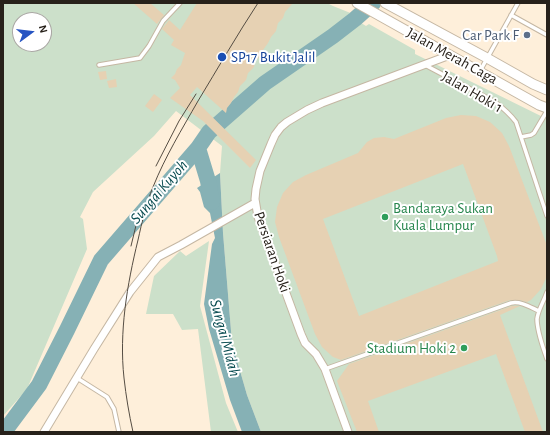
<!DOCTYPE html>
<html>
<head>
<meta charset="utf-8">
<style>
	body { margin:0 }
	#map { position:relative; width:550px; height:435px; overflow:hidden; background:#feefda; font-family:"Alegreya Sans",sans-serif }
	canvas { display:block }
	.frame { position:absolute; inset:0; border:4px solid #27211a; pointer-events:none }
	.north { position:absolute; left:12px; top:12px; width:40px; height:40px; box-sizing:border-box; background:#fff; border:1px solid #a9a6a3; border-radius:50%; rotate:75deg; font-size:11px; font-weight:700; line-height:16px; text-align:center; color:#27211a }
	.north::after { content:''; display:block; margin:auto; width:14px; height:18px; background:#2654c2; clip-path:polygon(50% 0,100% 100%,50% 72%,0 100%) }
</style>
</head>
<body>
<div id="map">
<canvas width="550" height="435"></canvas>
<div class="frame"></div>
<div class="north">N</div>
</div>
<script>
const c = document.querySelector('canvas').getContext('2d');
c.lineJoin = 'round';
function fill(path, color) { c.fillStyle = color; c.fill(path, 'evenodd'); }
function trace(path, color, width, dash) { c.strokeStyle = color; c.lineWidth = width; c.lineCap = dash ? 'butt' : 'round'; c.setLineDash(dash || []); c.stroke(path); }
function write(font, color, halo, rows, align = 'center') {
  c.font = font + ' "Alegreya Sans",sans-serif'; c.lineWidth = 4; c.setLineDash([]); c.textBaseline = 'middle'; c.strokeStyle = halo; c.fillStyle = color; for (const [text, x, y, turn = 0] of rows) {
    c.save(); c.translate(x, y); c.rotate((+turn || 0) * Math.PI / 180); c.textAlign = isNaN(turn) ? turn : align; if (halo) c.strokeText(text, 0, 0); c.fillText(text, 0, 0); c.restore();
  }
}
const green = new Path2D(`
	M 3,3 L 327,3 L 333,6 L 353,14 L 350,16 L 366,26 L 369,24 L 415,50 L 415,54 L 547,119 L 547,432 L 261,432 L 247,395 L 232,343 L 223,233 L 220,173 L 222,146 L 176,111 L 154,136 L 93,192 L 80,217 L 83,219 L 87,249 L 27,389 L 3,416 ZM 20,20 L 44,20 L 44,44 L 20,44 Z
	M 209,241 L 200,306 L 226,403 L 238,432 L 211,432 L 198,329 L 182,330 L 173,314 L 146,314 L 154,276 L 180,251 L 186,256 Z`);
const water = new Path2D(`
	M 220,173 L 223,233 L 232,343 L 247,395 L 261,432 L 242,432 L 230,400 L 209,329 L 204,304 L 212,244 L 215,238 L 210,213 L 204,207 L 200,192 L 197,188 Z`);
const river = new Path2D(`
	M 198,148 L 208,181 L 212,202
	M 4,432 L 39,385 L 67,330 L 101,260 L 198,148 L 209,132 L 265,83 L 333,36 L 355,19 L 373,3`);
const building = new Path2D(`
	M 133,3 L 150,3 L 164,15 L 157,24 Z
	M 197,3 L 293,3 L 285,12 L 283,18 L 278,23 L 276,31 L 271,37 L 268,43 L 263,50 L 261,56 L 255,61 L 254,67 L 248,73 L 246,80 L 240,86 L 238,92 L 234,97 L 231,103 L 227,108 L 226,113 L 197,87 L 190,95 L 256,160 L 250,168 L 203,121 L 170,98 L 180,88 L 175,80 L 171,78 L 175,74 L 177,69 L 181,65 L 185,53 L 171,45 L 174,40 L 162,29 L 169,20 L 180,30 Z
	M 106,71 L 107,79 L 100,80 L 98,72 Z
	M 116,79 L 117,87 L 109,88 L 107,81 Z
	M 154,94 L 162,100 L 153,112 L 145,106 Z
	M 461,115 L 476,116 L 490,122 L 502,133 L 509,146 L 546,243 L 547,248 L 547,276 L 541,289 L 531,300 L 527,302 L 519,300 L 510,300 L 341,360 L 333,357 L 322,347 L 315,334 L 279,237 L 275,222 L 277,207 L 283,193 L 293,182 L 306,175 L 358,153 L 367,142 L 374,138 L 384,137 L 394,139 L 446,118 ZM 463,164 L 497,256 L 498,261 L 359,316 L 323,219 Z
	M 512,306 L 520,306 L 500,315 L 543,432 L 525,432 L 496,354 L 368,401 L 379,432 L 357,432 L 337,381 L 349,364 Z`);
const service = new Path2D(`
	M 511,15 L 547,35
	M 99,65 L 140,58 L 149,46 L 163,21 L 180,3
	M 425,65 L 495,102 C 503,108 510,114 516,122 L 547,216
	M 480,71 L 518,3
	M 521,137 L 531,135 L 534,133 L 547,111
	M 547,292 C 544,301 538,310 537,319 C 537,332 543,347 547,359
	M 325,369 L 511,303 C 521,301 530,307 539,311
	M 77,378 L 107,397 L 114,409 L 119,432`);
const minor = new Path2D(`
	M 44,432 L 94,349 L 130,292 L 158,257 L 181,245 L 255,203
	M 348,432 L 325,369 L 316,354 L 305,343 L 301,334 L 258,217 L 255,199 L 256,189 L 260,171 L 271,144 L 275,135 L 281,127 L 287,122 L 307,110 L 322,103 L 450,55`);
const tertiary = new Path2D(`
	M 357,3 L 539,105 L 547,108
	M 385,3 L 487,58 L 533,84 L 547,90`);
const tram = new Path2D(`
	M 156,166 L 179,121 L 196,94
	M 131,246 L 140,209
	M 133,432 C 129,414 126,396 124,378 C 119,332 127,285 138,240 C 142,222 146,204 153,187 C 165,157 182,129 198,101 C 218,68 237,35 258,3`);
const markers = [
	[527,35,4,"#5c6f8a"],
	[222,57,5,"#1a4fb4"],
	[385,217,4,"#2e9e5b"],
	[464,348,4,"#2e9e5b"]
];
const serviceNames = [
	["Car Park F",519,35]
];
const streetNames = [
	["Jalan Merah Caga",452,56,29],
	["Jalan Hoki 1",472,92,30],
	["Persiaran Hoki",272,252,71]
];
const transitNames = [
	["SP17 Bukit Jalil",231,57]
];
const leisureNames = [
	["Bandaraya Sukan",393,208],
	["Kuala Lumpur",393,225],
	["Stadium Hoki 2",456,348,"right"]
];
const waterNames = [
	["Sungai Kuyoh",159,192,-49],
	["Sungai Midah",225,338,75]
];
fill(green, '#cce0ca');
fill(water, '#86b1b5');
trace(river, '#86b1b5', 16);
fill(building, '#e6d1b3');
trace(service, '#c5b7a3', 5.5);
trace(minor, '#c5b7a3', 9);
trace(tertiary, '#c5b7a3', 11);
trace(service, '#fff', 3.5);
trace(minor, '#fff', 7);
trace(tertiary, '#fff', 9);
trace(tram, '#554d43', 1);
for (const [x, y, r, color] of markers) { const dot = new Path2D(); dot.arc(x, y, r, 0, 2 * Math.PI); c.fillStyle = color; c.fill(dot); trace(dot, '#fff', 1.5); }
write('15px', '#4e5e75', '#fff', serviceNames, 'right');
write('15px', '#27211a', '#fff', streetNames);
write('15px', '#164399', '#fff', transitNames, 'left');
write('15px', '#27864d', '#fff', leisureNames, 'left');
write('italic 16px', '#05494e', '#fff', waterNames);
</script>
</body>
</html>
